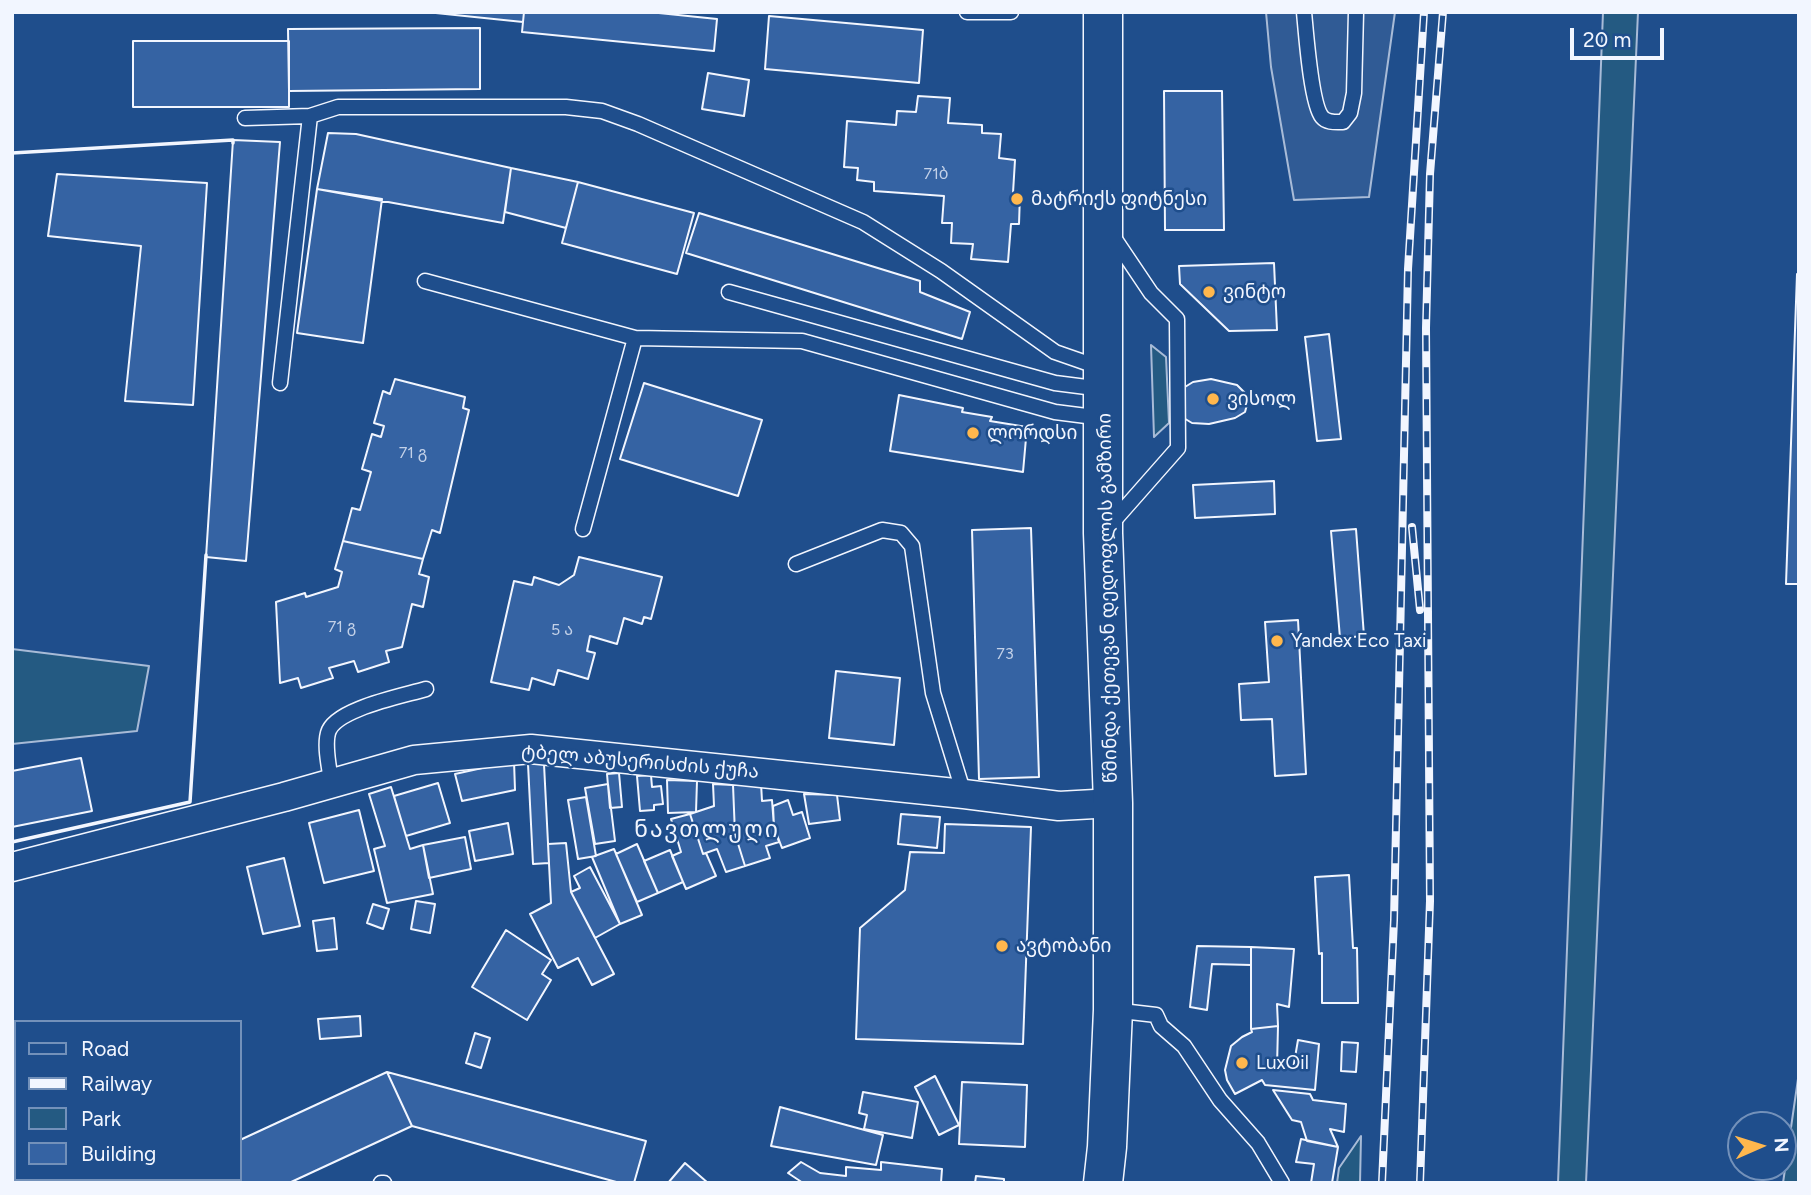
<!DOCTYPE html>
<html>
<head>
<meta charset="utf-8">
<style>
	body { margin:0 }
	#map { position:relative; width:1811px; height:1195px; overflow:hidden; background:#1f4e8c; font-family:Figtree,sans-serif }
	canvas { display:block }
	.frame { position:absolute; inset:0; border:14px solid #f2f6ff; pointer-events:none }
	.legend { position:absolute; left:14px; top:1020px; width:228px; height:161px; box-sizing:border-box; background:#1f4e8c; border:2px solid #7391ba; margin:0; padding:9px 12px; list-style:none; font-size:21px; color:#f2f6ff }
	.legend li { display:flex; align-items:center; gap:14px; height:35px }
	.legend b { width:35px; border:2px solid #7391ba }
	.north { position:absolute; left:1727px; top:1111px; width:70px; height:70px; box-sizing:border-box; background:#1f4e8c; border:2px solid #7391ba; border-radius:50%; rotate:87deg; font-size:19px; font-weight:700; line-height:28px; text-align:center; color:#f2f6ff }
	.north::after { content:''; display:block; margin:auto; width:24px; height:32px; background:#ffb74d; clip-path:polygon(50% 0,100% 100%,50% 72%,0 100%) }
	.scale { position:absolute; left:1570px; top:28px; width:94px; height:32px; box-sizing:border-box; border:4px solid #f2f6ff; border-top:0; padding-left:9px; font-size:21px; line-height:24px; white-space:nowrap; color:#f2f6ff; -webkit-text-stroke:5px #1f4e8c; paint-order:stroke }
</style>
</head>
<body>
<div id="map">
<canvas width="1811" height="1195"></canvas>
<div class="frame"></div>
<ul class="legend">
<li><b style="height:9px;background:#1f4e8c"></b>Road</li>
<li><b style="height:9px;background:#f2f6ff"></b>Railway</li>
<li><b style="height:19px;background:#245a82"></b>Park</li>
<li><b style="height:19px;background:#3563a3"></b>Building</li>
</ul>
<div class="north">N</div>
<div class="scale">20 m</div>
</div>
<script>
const c = document.querySelector('canvas').getContext('2d');
c.lineJoin = 'round';
function fill(path, color) { c.fillStyle = color; c.fill(path, 'evenodd'); }
function trace(path, color, width, dash) { c.strokeStyle = color; c.lineWidth = width; c.lineCap = dash ? 'butt' : 'round'; c.setLineDash(dash || []); c.stroke(path); }
function write(font, color, halo, rows, align = 'center') {
  c.font = font + ' Figtree,"Noto Sans Georgian",sans-serif'; c.lineWidth = 5; c.setLineDash([]); c.textBaseline = 'middle'; c.strokeStyle = halo; c.fillStyle = color; for (const [text, x, y, turn = 0] of rows) {
    c.save(); c.translate(x, y); c.rotate((+turn || 0) * Math.PI / 180); c.textAlign = isNaN(turn) ? turn : align; if (halo) c.strokeText(text, 0, 0); c.fillText(text, 0, 0); c.restore();
  }
}
const green = new Path2D(`
	M 1603,12 L 1638,12 L 1586,1183 L 1558,1183 Z
	M 1151,345 L 1166,357 L 1169,423 L 1154,437 Z
	M 12,649 L 149,666 L 137,731 L 12,744 Z
	M 1799,1072 L 1799,1183 L 1783,1183 Z
	M 1361,1136 L 1360,1183 L 1337,1183 L 1339,1168 Z`);
const parking = new Path2D(`
	M 1266,12 L 1395,12 L 1369,197 L 1294,200 L 1271,67 Z`);
const building = new Path2D(`
	M 426,12 L 524,12 L 523,22 Z
	M 524,12 L 649,12 L 717,19 L 714,51 L 522,32 Z
	M 769,16 L 923,30 L 919,83 L 765,69 Z
	M 480,28 L 480,89 L 289,91 L 288,29 Z
	M 133,41 L 289,41 L 289,107 L 133,107 Z
	M 708,73 L 749,80 L 744,116 L 702,109 Z
	M 1164,91 L 1222,91 L 1224,230 L 1165,230 Z
	M 918,96 L 950,98 L 948,123 L 982,125 L 982,133 L 1001,134 L 999,158 L 1015,160 L 1013,193 L 1020,194 L 1019,224 L 1011,224 L 1008,262 L 971,259 L 973,244 L 951,243 L 952,223 L 942,223 L 944,196 L 874,191 L 874,182 L 857,180 L 858,168 L 844,167 L 847,121 L 896,125 L 897,111 L 916,112 Z
	M 328,133 L 356,134 L 511,168 L 503,223 L 317,189 Z
	M 233,140 L 280,142 L 246,561 L 206,557 Z
	M 511,168 L 578,182 L 566,228 L 505,212 Z
	M 57,174 L 207,183 L 193,405 L 125,401 L 141,246 L 48,236 Z
	M 578,182 L 694,213 L 677,274 L 562,243 Z
	M 317,189 L 382,199 L 363,343 L 297,333 Z
	M 699,213 L 920,281 L 920,292 L 970,312 L 962,339 L 686,253 Z
	M 1274,263 L 1277,330 L 1229,331 L 1180,284 L 1179,266 Z
	M 1797,274 L 1799,274 L 1799,584 L 1786,584 Z
	M 1329,334 L 1341,439 L 1317,441 L 1305,337 Z
	M 395,379 L 465,397 L 463,408 L 469,410 L 440,533 L 432,530 L 423,559 L 343,541 L 352,508 L 360,510 L 371,472 L 362,469 L 372,434 L 381,437 L 384,426 L 374,423 L 383,391 L 390,394 Z
	M 1211,379 L 1237,385 L 1246,394 L 1248,401 L 1245,412 L 1235,418 L 1209,424 L 1192,423 L 1172,411 L 1172,395 L 1193,382 Z
	M 644,383 L 762,420 L 738,496 L 620,459 Z
	M 899,395 L 963,408 L 962,412 L 992,417 L 990,421 L 1027,427 L 1023,472 L 890,451 Z
	M 1274,481 L 1275,514 L 1195,518 L 1193,485 Z
	M 1031,528 L 1039,777 L 979,779 L 972,530 Z
	M 1356,529 L 1364,636 L 1340,638 L 1331,531 Z
	M 343,541 L 423,559 L 419,574 L 429,577 L 423,607 L 412,604 L 402,647 L 386,651 L 389,662 L 358,672 L 354,661 L 329,668 L 333,678 L 301,688 L 298,678 L 280,683 L 276,602 L 305,593 L 306,597 L 338,587 L 342,572 L 335,569 Z
	M 579,557 L 662,577 L 651,619 L 644,617 L 642,624 L 624,618 L 617,644 L 590,636 L 587,651 L 595,653 L 588,679 L 558,670 L 554,685 L 532,678 L 529,690 L 491,682 L 514,581 L 532,585 L 534,577 L 559,585 L 574,575 Z
	M 1298,620 L 1306,774 L 1275,776 L 1272,719 L 1241,720 L 1239,684 L 1269,682 L 1265,622 Z
	M 836,671 L 900,678 L 894,745 L 829,738 Z
	M 81,758 L 92,811 L 12,827 L 12,771 Z
	M 514,761 L 515,790 L 462,801 L 455,774 Z
	M 528,764 L 544,764 L 549,863 L 533,864 Z
	M 619,773 L 622,807 L 610,808 L 607,774 Z
	M 651,775 L 652,787 L 661,786 L 663,804 L 654,805 L 654,810 L 640,811 L 637,776 Z
	M 667,780 L 697,781 L 696,812 L 668,813 Z
	M 438,783 L 450,823 L 406,836 L 394,796 Z
	M 761,783 L 762,801 L 772,800 L 774,827 L 779,842 L 766,846 L 770,858 L 745,866 L 735,834 L 733,785 Z
	M 608,784 L 615,841 L 595,844 L 585,788 Z
	M 713,784 L 733,785 L 735,834 L 745,866 L 726,872 L 717,849 L 703,854 L 690,814 L 714,806 Z
	M 391,787 L 410,849 L 423,845 L 433,894 L 387,903 L 374,849 L 385,846 L 369,794 Z
	M 804,794 L 837,795 L 840,820 L 809,824 Z
	M 586,797 L 596,856 L 578,859 L 568,800 Z
	M 788,800 L 793,815 L 802,812 L 810,838 L 782,848 L 774,827 L 773,806 Z
	M 359,810 L 374,871 L 324,883 L 309,823 Z
	M 690,814 L 703,854 L 706,853 L 716,876 L 686,889 L 672,856 L 681,852 L 671,819 Z
	M 901,814 L 940,817 L 937,848 L 898,844 Z
	M 508,823 L 513,854 L 475,861 L 469,831 Z
	M 945,824 L 1031,827 L 1023,1044 L 856,1039 L 860,928 L 905,890 L 910,852 L 944,853 Z
	M 465,837 L 471,869 L 429,878 L 423,845 Z
	M 566,843 L 571,892 L 614,974 L 592,985 L 578,958 L 558,968 L 530,914 L 551,903 L 548,844 Z
	M 637,844 L 658,893 L 637,902 L 616,854 Z
	M 614,849 L 642,915 L 620,924 L 592,857 Z
	M 670,850 L 683,882 L 658,893 L 644,861 Z
	M 284,858 L 300,926 L 263,934 L 247,867 Z
	M 590,867 L 620,924 L 595,938 L 571,892 L 580,888 L 574,876 Z
	M 1349,875 L 1353,948 L 1357,948 L 1358,1003 L 1322,1003 L 1322,953 L 1319,954 L 1315,877 Z
	M 416,901 L 435,904 L 430,933 L 411,929 Z
	M 373,904 L 389,909 L 383,929 L 367,923 Z
	M 334,918 L 337,949 L 317,951 L 313,921 Z
	M 506,930 L 551,960 L 542,974 L 551,980 L 527,1020 L 472,987 Z
	M 1197,946 L 1251,947 L 1251,965 L 1212,964 L 1207,1010 L 1190,1007 Z
	M 1251,947 L 1294,949 L 1289,1007 L 1277,1004 L 1278,1026 L 1251,1029 Z
	M 360,1016 L 361,1036 L 320,1039 L 318,1019 Z
	M 1278,1026 L 1277,1067 L 1293,1069 L 1298,1040 L 1319,1044 L 1315,1090 L 1265,1085 L 1262,1080 L 1235,1094 L 1227,1080 L 1225,1070 L 1231,1046 L 1242,1037 L 1252,1032 L 1251,1029 Z
	M 475,1033 L 490,1038 L 481,1068 L 466,1063 Z
	M 1342,1042 L 1358,1043 L 1356,1072 L 1341,1071 Z
	M 387,1072 L 412,1126 L 289,1183 L 212,1183 L 210,1179 L 240,1179 L 240,1140 Z
	M 387,1072 L 646,1141 L 634,1183 L 620,1183 L 412,1126 Z
	M 935,1076 L 959,1125 L 939,1135 L 915,1087 Z
	M 962,1082 L 1027,1085 L 1025,1147 L 959,1144 Z
	M 1273,1090 L 1310,1094 L 1313,1100 L 1346,1104 L 1344,1132 L 1330,1129 L 1338,1147 L 1307,1141 L 1301,1122 L 1292,1120 Z
	M 863,1092 L 918,1102 L 912,1138 L 864,1129 L 867,1115 L 859,1113 Z
	M 780,1107 L 883,1135 L 876,1165 L 771,1146 Z
	M 1301,1139 L 1338,1147 L 1332,1183 L 1311,1183 L 1314,1164 L 1296,1162 Z
	M 801,1162 L 820,1173 L 846,1176 L 846,1167 L 881,1170 L 881,1162 L 942,1169 L 941,1183 L 803,1183 L 788,1173 Z
	M 685,1163 L 708,1183 L 668,1183 Z
	M 976,1176 L 1004,1179 L 1004,1183 L 975,1183 Z`);
const lane = new Path2D(`
	M 967,12 L 1011,12
	M 1304,12 C 1306,32 1311,104 1322,117 C 1327,123 1335,122 1343,122 L 1350,113 L 1354,93 L 1356,12
	M 245,118 L 310,116 L 338,107 L 566,107 L 602,111 L 638,124 L 863,222 L 941,271 L 1055,352 L 1101,368
	M 425,281 L 635,338 L 802,341 L 1055,412 L 1102,418
	M 729,292 L 1055,383 L 1102,389
	M 280,383 L 310,116
	M 1111,524 L 1178,448 L 1177,319 L 1151,293 L 1112,235
	M 583,529 L 635,338
	M 796,564 L 882,530 L 901,533 L 912,546 L 933,693 L 964,794
	M 331,783 C 330,769 324,748 328,733 C 334,709 403,696 426,689
	M 1113,1010 L 1156,1015 L 1161,1026 L 1184,1046 L 1220,1100 L 1258,1143 L 1282,1183
	M 381,1183 L 384,1183`);
const street = new Path2D(`
	M 12,867 L 284,797 L 414,760 L 531,749 L 964,794 L 1059,806 L 1113,803
	M 12,1080 L 16,1081`);
const primary = new Path2D(`
	M 1103,12 L 1103,533 L 1113,803 L 1113,1010 L 1107,1147 L 1103,1183`);
const rail = new Path2D(`
	M 1412,527 L 1420,610
	M 1382,1183 L 1394,920 L 1408,269 L 1424,12
	M 1420,1183 L 1430,901 L 1426,328 L 1430,174 L 1443,12`);
const wall = new Path2D(`
	M 12,153 L 233,140 L 233,143
	M 12,842 L 190,802 L 206,555
	M 204,1179 L 204,1183`);
const markers = [
	[1017,199,7,"#ffb74d"],
	[1209,292,7,"#ffb74d"],
	[1213,399,7,"#ffb74d"],
	[973,433,7,"#ffb74d"],
	[1277,641,7,"#ffb74d"],
	[1002,946,7,"#ffb74d"],
	[1242,1063,7,"#ffb74d"]
];
const numberNames = [
	["71ბ",936,174],
	["71 გ",413,453],
	["71 გ",342,627],
	["5 ა",562,630],
	["73",1005,654]
];
const poiNames = [
	["მატრიქს ფიტნესი",1031,199],
	["ვინტო",1223,292],
	["ვისოლ",1227,399],
	["ლორდსი",987,433],
	["Yandex Eco Taxi",1291,641],
	["ავტობანი",1016,946],
	["LuxOil",1256,1063]
];
const streetNames = [
	["წმინდა ქეთევან დედოფლის გამზირი",1108,598,-91],
	["ტბელ აბუსერისძის ქუჩა",640,762,5]
];
const quarterNames = [
	["ნავთლუღი",707,830]
];
fill(green, '#245a82');
trace(green, '#a8bbd7', 2);
fill(parking, '#305b95');
trace(parking, '#a8bbd7', 2);
fill(building, '#3563a3');
trace(building, '#f2f6ff', 2);
trace(lane, '#f2f6ff', 17);
trace(street, '#f2f6ff', 31);
trace(primary, '#f2f6ff', 41);
trace(lane, '#1f4e8c', 14);
trace(street, '#1f4e8c', 28);
trace(primary, '#1f4e8c', 38);
trace(rail, '#f2f6ff', 8);
trace(rail, '#1f4e8c', 5, [16]);
trace(wall, '#f2f6ff', 3.5);
for (const [x, y, r, color] of markers) { const dot = new Path2D(); dot.arc(x, y, r, 0, 2 * Math.PI); c.fillStyle = color; c.fill(dot); trace(dot, '#1f4e8c', 2.5); }
write('16px', '#c3d1e8', null, numberNames);
write('19px', '#f2f6ff', '#1f4e8c', poiNames, 'left');
write('19px', '#f2f6ff', '#1f4e8c', streetNames);
c.letterSpacing = '2px';
write('23px', '#f2f6ff', '#1f4e8c', quarterNames);
c.letterSpacing = '0px';
</script>
</body>
</html>
